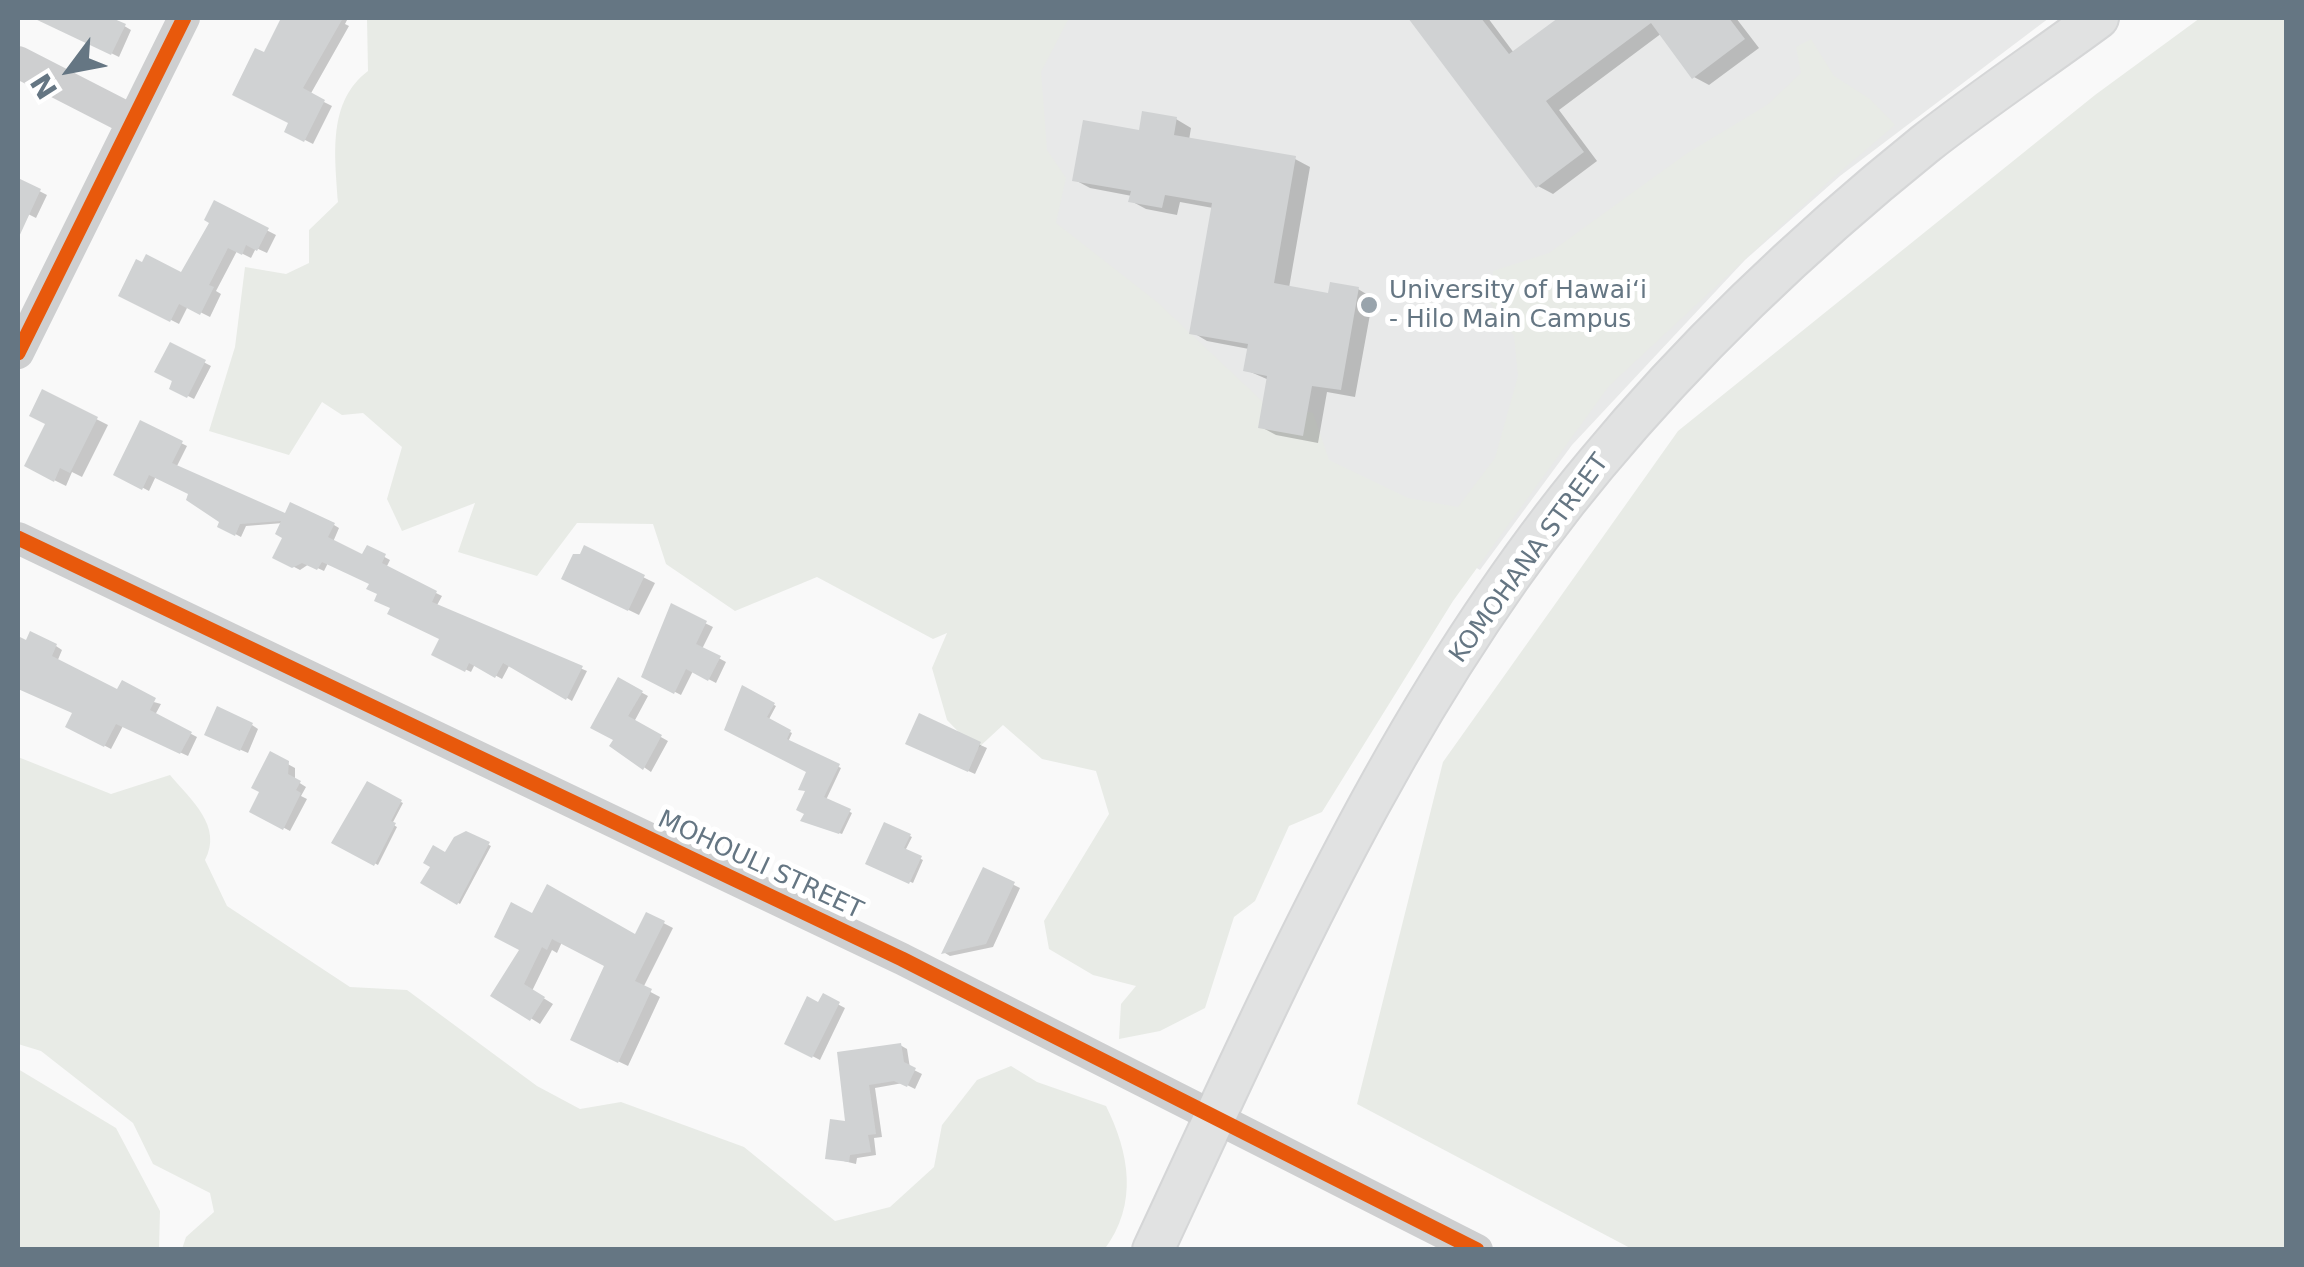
<!DOCTYPE html>
<html>
<head>
<meta charset="utf-8">
<style>
	body { margin:0 }
	#map { position:relative; width:2304px; height:1267px; overflow:hidden; background:#f9f9f9; font-family:"DejaVu Sans",sans-serif }
	canvas { display:block }
	.frame { position:absolute; inset:0; border:20px solid #657683; pointer-events:none }
	.north { position:absolute; left:20px; top:20px; width:100px; height:100px; -webkit-text-stroke:8px #fff; paint-order:stroke; rotate:238deg; font-size:28px; font-weight:700; line-height:40px; text-align:center; color:#657683 }
	.north::after { content:''; display:block; margin:auto; width:35px; height:45px; background:#657683; clip-path:polygon(50% 0,100% 100%,50% 72%,0 100%) }
</style>
</head>
<body>
<div id="map">
<canvas width="2304" height="1267"></canvas>
<div class="frame"></div>
<div class="north">N</div>
</div>
<script>
const c = document.querySelector('canvas').getContext('2d');
c.lineJoin = 'round';
function fill(path, color) { c.fillStyle = color; c.fill(path, 'evenodd'); }
function trace(path, color, width, dash) { c.strokeStyle = color; c.lineWidth = width; c.lineCap = dash ? 'butt' : 'round'; c.setLineDash(dash || []); c.stroke(path); }
function write(font, color, halo, rows, align = 'center') {
  c.font = font + ' "DejaVu Sans",sans-serif'; c.lineWidth = 10; c.setLineDash([]); c.textBaseline = 'middle'; c.strokeStyle = halo; c.fillStyle = color; for (const [text, x, y, turn = 0] of rows) {
    c.save(); c.translate(x, y); c.rotate((+turn || 0) * Math.PI / 180); c.textAlign = isNaN(turn) ? turn : align; if (halo) c.strokeText(text, 0, 0); c.fillText(text, 0, 0); c.restore();
  }
}
const built = new Path2D(`
	M 552,18 L 2049,18 L 1840,176 L 1745,260 L 1572,445 L 1480,570 Z`);
const green = new Path2D(`
	M 367,18 L 1069,18 L 1041,72 L 1047,150 L 1066,178 L 1056,223 L 1157,302 L 1263,402 L 1313,413 L 1329,460 L 1408,498 L 1458,507 L 1495,458 L 1518,376 L 1514,336 L 1489,302 L 1493,271 L 1549,253 L 1686,154 L 1767,105 L 1801,73 L 1796,47 L 1811,39 L 1834,76 L 1870,99 L 1895,125 L 1829,181 L 1609,386 L 1453,601 L 1322,812 L 1289,826 L 1255,901 L 1234,917 L 1205,1008 L 1160,1031 L 1119,1039 L 1121,1004 L 1136,986 L 1093,975 L 1049,949 L 1044,921 L 1109,814 L 1096,771 L 1042,759 L 1003,725 L 976,750 L 947,720 L 932,668 L 947,633 L 933,639 L 817,577 L 735,611 L 666,564 L 653,524 L 577,523 L 537,576 L 458,552 L 475,503 L 402,531 L 387,499 L 402,447 L 363,413 L 342,415 L 322,402 L 289,455 L 209,431 L 235,347 L 245,267 L 286,274 L 309,263 L 309,230 L 338,202 C 335,156 327,102 368,71 Z
	M 2200,18 L 2286,18 L 2286,1249 L 1632,1249 L 1357,1104 L 1443,762 L 1678,431 L 2095,95 Z
	M 18,757 L 111,794 L 170,775 C 191,800 223,826 205,860 L 227,906 L 350,987 L 407,990 L 537,1086 L 580,1109 L 621,1102 L 744,1147 L 835,1221 L 890,1207 L 934,1167 L 942,1125 L 977,1080 L 1011,1066 L 1037,1082 L 1106,1106 C 1129,1152 1139,1204 1104,1250 L 182,1249 L 186,1237 L 214,1212 L 210,1193 L 153,1164 L 133,1123 L 41,1051 L 18,1044 Z
	M 18,1069 L 116,1128 L 160,1211 L 159,1249 L 18,1249 Z`);
const shadow = new Path2D(`
	M 52,18 L 111,18 L 131,30 L 119,57 L 50,23 Z
	M 282,18 L 348,18 L 345,24 L 349,26 L 310,95 L 332,106 L 313,144 L 287,131 L 291,123 L 265,56 Z
	M 1412,18 L 1488,18 L 1514,53 L 1562,18 L 1736,18 L 1759,48 L 1709,85 L 1694,77 L 1662,33 L 1559,110 L 1597,161 L 1553,194 L 1538,186 Z
	M 1176,119 L 1191,128 L 1189,140 L 1295,159 L 1310,167 L 1289,288 L 1330,296 L 1358,289 L 1373,298 L 1355,397 L 1327,392 L 1318,443 L 1276,435 L 1261,427 L 1269,380 L 1246,370 L 1249,349 L 1207,341 L 1192,332 L 1213,208 L 1180,202 L 1177,215 L 1146,209 L 1131,201 L 1132,196 L 1090,188 L 1075,180 L 1141,133 Z
	M 18,180 L 47,195 L 36,218 L 18,209 Z
	M 216,204 L 276,235 L 267,253 L 256,248 L 251,258 L 237,251 L 216,291 L 221,294 L 210,317 L 188,306 L 179,324 L 122,295 L 182,275 L 212,222 Z
	M 171,345 L 211,366 L 194,399 L 172,388 Z
	M 43,392 L 108,425 L 82,477 L 72,472 L 66,486 L 38,472 L 48,424 Z
	M 141,423 L 187,446 L 176,468 L 286,516 L 334,525 L 339,528 L 333,542 L 364,558 L 368,548 L 390,560 L 386,568 L 442,596 L 436,607 L 587,671 L 572,701 L 510,664 L 502,679 L 475,664 L 471,672 L 434,654 L 442,638 L 393,608 L 372,584 L 328,563 L 324,571 L 309,564 L 300,570 L 275,557 L 285,537 L 283,523 L 246,526 L 241,537 L 220,526 L 223,521 L 192,494 L 156,476 L 149,491 L 117,474 Z
	M 586,549 L 655,583 L 639,615 L 575,584 Z
	M 672,607 L 713,627 L 702,649 L 726,662 L 716,683 L 693,671 L 681,695 L 644,676 Z
	M 18,639 L 56,646 L 62,650 L 57,662 L 118,692 L 161,704 L 155,715 L 197,737 L 188,756 L 123,726 L 111,749 L 68,726 L 75,713 L 18,688 Z
	M 619,680 L 648,696 L 634,722 L 668,741 L 651,772 L 613,746 Z
	M 743,689 L 776,706 L 768,721 L 792,733 L 788,742 L 841,768 L 826,800 L 852,813 L 842,834 L 804,820 L 807,813 L 799,809 L 808,790 L 801,789 L 809,771 L 727,729 Z
	M 920,717 L 987,748 L 975,774 L 915,747 Z
	M 252,725 L 258,729 L 248,753 L 214,738 Z
	M 271,755 L 295,768 L 295,780 L 306,787 L 301,796 L 307,799 L 290,831 L 252,811 L 263,792 Z
	M 368,785 L 403,803 L 392,824 L 397,827 L 378,865 L 334,842 Z
	M 886,825 L 912,837 L 905,851 L 923,860 L 913,883 L 868,863 Z
	M 466,834 L 491,846 L 460,904 L 423,882 Z
	M 984,870 L 1020,888 L 993,947 L 950,956 L 945,953 Z
	M 648,915 L 673,928 L 643,988 L 660,997 L 628,1066 L 582,1044 L 607,965 L 562,942 L 557,953 L 552,950 L 532,991 L 553,1004 L 540,1024 L 494,995 L 523,950 L 533,916 L 636,937 Z
	M 824,997 L 845,1008 L 820,1060 L 787,1043 Z
	M 900,1045 L 907,1049 L 910,1068 L 922,1074 L 915,1089 L 903,1083 L 875,1088 L 882,1137 L 874,1138 L 876,1155 L 857,1158 L 856,1164 L 827,1157 L 848,1124 L 840,1054 Z`);
const building = new Path2D(`
	M 33,18 L 112,18 L 126,24 L 111,55 Z
	M 281,18 L 343,18 L 303,88 L 325,100 L 304,142 L 284,132 L 288,123 L 232,95 L 255,48 L 264,52 Z
	M 1408,18 L 1481,18 L 1509,54 L 1558,18 L 1729,18 L 1745,39 L 1692,79 L 1651,23 L 1546,101 L 1584,152 L 1536,188 Z
	M 1142,111 L 1177,117 L 1174,135 L 1296,156 L 1274,283 L 1328,293 L 1330,282 L 1359,287 L 1341,390 L 1312,386 L 1303,436 L 1258,428 L 1267,376 L 1243,371 L 1248,344 L 1189,334 L 1212,203 L 1165,195 L 1162,208 L 1128,202 L 1131,191 L 1072,181 L 1083,120 L 1139,130 Z
	M 18,178 L 41,189 L 18,239 Z
	M 214,200 L 269,228 L 257,251 L 246,245 L 242,255 L 228,248 L 209,285 L 214,287 L 200,315 L 179,304 L 170,322 L 118,296 L 136,259 L 142,262 L 146,254 L 181,272 L 209,223 L 204,220 Z
	M 170,342 L 206,360 L 187,398 L 169,389 L 172,381 L 154,372 Z
	M 42,389 L 98,417 L 70,473 L 60,468 L 54,482 L 24,466 L 45,424 L 29,416 Z
	M 140,420 L 183,441 L 172,463 L 285,513 L 290,502 L 335,523 L 328,537 L 362,554 L 367,545 L 386,554 L 382,563 L 437,591 L 432,602 L 583,666 L 566,700 L 503,663 L 495,678 L 469,663 L 465,672 L 431,655 L 439,639 L 387,614 L 390,608 L 374,601 L 377,594 L 366,589 L 369,584 L 352,576 L 322,562 L 317,570 L 302,563 L 292,568 L 272,558 L 282,538 L 275,534 L 281,521 L 240,524 L 235,536 L 217,527 L 219,522 L 186,500 L 188,494 L 149,475 L 142,490 L 113,475 Z
	M 584,545 L 645,575 L 628,611 L 561,579 L 573,554 L 580,554 Z
	M 671,603 L 707,621 L 696,644 L 721,656 L 708,681 L 686,669 L 674,694 L 641,677 Z
	M 30,631 L 57,644 L 52,656 L 117,689 L 122,680 L 156,698 L 150,710 L 192,732 L 180,754 L 116,724 L 104,747 L 65,727 L 72,713 L 18,689 L 18,636 L 26,640 Z
	M 618,677 L 643,691 L 628,716 L 662,735 L 643,770 L 609,746 L 613,740 L 590,728 Z
	M 742,685 L 775,703 L 767,717 L 791,730 L 787,739 L 840,764 L 824,797 L 851,809 L 839,834 L 800,821 L 804,814 L 796,810 L 805,791 L 798,790 L 806,772 L 724,730 Z
	M 217,706 L 253,723 L 240,751 L 204,735 Z
	M 919,713 L 981,742 L 968,772 L 905,744 Z
	M 270,751 L 289,761 L 288,774 L 301,781 L 296,790 L 301,793 L 283,830 L 249,812 L 259,792 L 251,788 Z
	M 367,781 L 402,800 L 391,821 L 396,823 L 374,866 L 331,843 Z
	M 884,822 L 911,834 L 904,848 L 922,856 L 909,884 L 865,864 Z
	M 466,831 L 490,842 L 457,905 L 420,883 L 430,867 L 423,863 L 433,845 L 445,852 L 454,837 Z
	M 983,867 L 1015,882 L 986,944 L 941,954 Z
	M 547,884 L 635,934 L 646,912 L 665,921 L 635,981 L 652,989 L 618,1063 L 570,1040 L 604,966 L 552,939 L 547,950 L 542,947 L 524,984 L 545,997 L 530,1021 L 490,996 L 519,950 L 494,937 L 511,902 L 532,913 Z
	M 823,993 L 840,1002 L 812,1058 L 784,1044 L 807,996 L 818,1002 Z
	M 901,1043 L 904,1062 L 916,1068 L 907,1087 L 894,1081 L 869,1085 L 876,1134 L 868,1135 L 871,1152 L 850,1155 L 849,1162 L 825,1159 L 830,1119 L 845,1121 L 837,1052 Z`);
const minor = new Path2D(`
	M 18,62 L 133,121
	M 18,353 L 184,18
	M 18,538 L 902,959 L 1477,1250`);
const major = new Path2D(`
	M 1153,1250 C 1280,978 1401,697 1596,464 C 1693,347 1807,239 1925,144 C 1981,100 2041,60 2098,18`);
const cycleway = new Path2D(`
	M 18,353 L 184,18
	M 18,538 L 902,959 L 1477,1250`);
const markers = [
	[1369,305,10,"#99a4ac"]
];
const poiNames = [
	["University of Hawaiʻi",1389,291],
	["- Hilo Main Campus",1389,320]
];
const streetNames = [
	["KOMOHANA STREET",1530,559,-54],
	["MOHOULI STREET",760,866,25]
];
fill(built, '#e8e9e9');
fill(green, '#e8ebe6');
fill(shadow, '#0003');
fill(building, '#d0d2d3');
trace(major, '#d5d6d7', 44);
trace(minor, '#cecfd0', 32);
trace(major, '#e1e2e2', 40);
trace(cycleway, '#e8590c', 15);
for (const [x, y, r, color] of markers) { const dot = new Path2D(); dot.arc(x, y, r, 0, 2 * Math.PI); c.fillStyle = color; c.fill(dot); trace(dot, '#fff', 4); }
write('25px', '#657683', '#fff', poiNames, 'left');
write('25px', '#657683', '#fff', streetNames);
</script>
</body>
</html>
